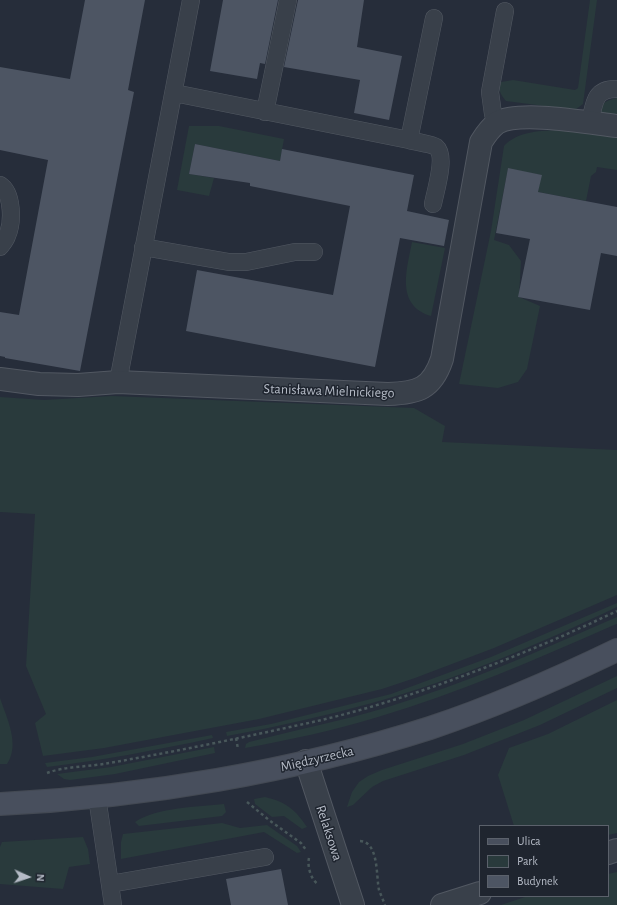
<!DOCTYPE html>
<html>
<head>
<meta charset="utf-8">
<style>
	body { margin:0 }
	#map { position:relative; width:617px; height:905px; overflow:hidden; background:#262d3a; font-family:"Alegreya Sans",sans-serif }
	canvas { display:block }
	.legend { position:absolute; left:479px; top:825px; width:130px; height:72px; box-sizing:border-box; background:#1f252f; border:1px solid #5b616b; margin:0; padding:5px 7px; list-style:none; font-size:12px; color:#b5bbc6 }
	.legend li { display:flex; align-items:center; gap:8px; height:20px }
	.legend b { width:20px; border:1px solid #5b616b }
	.north { position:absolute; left:8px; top:857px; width:40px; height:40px; -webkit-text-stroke:3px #1f252f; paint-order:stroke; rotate:93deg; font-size:11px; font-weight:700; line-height:16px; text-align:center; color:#b5bbc6 }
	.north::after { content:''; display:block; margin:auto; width:14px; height:18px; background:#b5bbc6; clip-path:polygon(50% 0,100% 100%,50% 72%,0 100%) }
</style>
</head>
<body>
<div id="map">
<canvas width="617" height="905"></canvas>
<ul class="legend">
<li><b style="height:5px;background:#484f5d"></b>Ulica</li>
<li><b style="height:11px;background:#293a3c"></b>Park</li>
<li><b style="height:11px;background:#4d5563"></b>Budynek</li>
</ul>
<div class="north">N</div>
</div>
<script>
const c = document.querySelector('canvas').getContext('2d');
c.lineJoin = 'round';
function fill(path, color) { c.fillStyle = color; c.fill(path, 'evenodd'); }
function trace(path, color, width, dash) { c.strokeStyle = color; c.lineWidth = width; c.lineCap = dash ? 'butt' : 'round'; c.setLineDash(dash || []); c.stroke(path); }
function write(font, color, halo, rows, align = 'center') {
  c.font = font + ' "Alegreya Sans",sans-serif'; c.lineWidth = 3; c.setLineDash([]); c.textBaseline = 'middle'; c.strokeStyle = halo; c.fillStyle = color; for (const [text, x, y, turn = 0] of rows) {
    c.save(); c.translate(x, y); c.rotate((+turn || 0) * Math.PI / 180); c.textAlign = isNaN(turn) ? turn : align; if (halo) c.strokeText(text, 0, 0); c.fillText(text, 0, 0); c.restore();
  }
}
const green = new Path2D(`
	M 590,0 L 597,0 L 583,104 L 575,110 L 506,101 C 501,95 497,89 501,82 L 513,80 L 575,90 L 578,88 Z
	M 617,98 L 617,115 L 599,113 C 602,102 607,100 617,98 Z
	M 189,126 L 219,126 L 284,139 L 280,161 L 195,144 L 189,174 L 214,178 L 209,196 L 177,190 Z
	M 556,130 L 617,136 L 617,170 L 597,167 L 596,172 L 591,176 L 586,201 L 538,192 L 541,175 L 508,169 L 494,240 L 509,245 L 521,261 L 519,297 L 540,306 L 527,369 L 518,382 L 498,388 L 459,384 L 491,231 L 504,146 C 517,132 537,131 556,130 Z
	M 412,242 L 445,248 L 431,316 C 395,305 407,269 412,242 Z
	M 112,396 L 414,408 L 445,426 L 442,442 L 617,450 L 617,595 L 494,648 L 415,678 L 382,689 L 259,719 L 104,748 L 43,756 L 35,723 L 46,714 L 26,666 L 35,514 L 0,512 L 0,397 L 44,400 Z
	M 617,603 L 617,607 C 539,644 456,680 372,703 C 324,716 276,727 227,736 L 226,732 L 271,724 L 391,694 L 491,657 Z
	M 617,617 L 617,624 L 614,625 C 537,659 459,693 378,717 C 335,730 290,740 245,748 L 246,744 L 249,742 C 295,730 342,721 388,707 C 466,683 542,650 617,617 Z
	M 617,676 L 617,688 L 540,725 L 464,755 L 383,781 L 372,787 L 353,805 L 347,807 L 352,792 L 359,782 L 368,776 L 382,770 L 463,744 L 524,720 Z
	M 0,698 C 7,719 20,744 7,764 L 0,764 Z
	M 617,700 L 617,833 L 608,835 L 608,826 L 514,826 L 498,775 L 509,748 L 548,734 Z
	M 212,735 L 213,738 C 158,750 103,760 47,767 L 45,763 L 92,757 Z
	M 214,747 L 215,753 L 115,774 L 70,780 L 64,779 L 57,774 L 111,767 Z
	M 265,797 C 286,802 295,809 307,827 L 302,829 L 284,816 L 272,817 L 255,804 L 254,799 Z
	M 224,804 L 226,812 L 222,816 L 139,826 L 135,822 C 158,807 197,807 224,804 Z
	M 222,823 L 240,828 L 267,825 L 297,846 L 301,852 L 297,853 L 264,832 L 121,859 L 121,842 L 123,834 Z
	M 83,837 L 88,849 L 90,864 L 69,867 L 63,889 L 0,884 L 0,847 L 2,842 Z
	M 617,872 L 617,905 L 501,905 L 528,896 L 608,896 L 608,874 Z`);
const building = new Path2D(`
	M 85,0 L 145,0 L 128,90 L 134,92 L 80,371 L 5,358 L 5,357 L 0,356 L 0,312 L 19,315 L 48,160 L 0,150 L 0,67 L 70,79 Z
	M 223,0 L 278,0 L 265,64 L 260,63 L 257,79 L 210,71 Z
	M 298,0 L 364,0 L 357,47 L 402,56 L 389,120 L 354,113 L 360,80 L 284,67 Z
	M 195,144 L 280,161 L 282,149 L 414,175 L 407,211 L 449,220 L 444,246 L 400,238 L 375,367 L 186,331 L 197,270 L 333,295 L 350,206 L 250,186 L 250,183 L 189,174 Z
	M 508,168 L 542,175 L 538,192 L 617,207 L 617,256 L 601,253 L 590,310 L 518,297 L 530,239 L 496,233 Z
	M 281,869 L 288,905 L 231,905 L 226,879 Z`);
const path = new Path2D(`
	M 236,738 L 238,749
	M 47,773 C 65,766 90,767 109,763 C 173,752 236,739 299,725 C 362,712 424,691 484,668 C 529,651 573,632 617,611
	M 247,802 L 269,820 L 301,843 L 306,850
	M 360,841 C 379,842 376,876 379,890 C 381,895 383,900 385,905
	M 309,858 C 307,866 311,880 318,884`);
const service = new Path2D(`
	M 174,93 L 409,140 L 434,18
	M 265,112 L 288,0
	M 498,123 L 493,114 L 490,92 L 505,11
	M 590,123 C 594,104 594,88 617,89
	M 409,140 C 416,142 432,144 436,147 C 447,156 435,192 433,204
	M 0,185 C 13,193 13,223 7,236 C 6,240 2,244 0,247
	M 143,247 L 229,262 L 246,262 L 295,252 L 314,252
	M 118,382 L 191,0
	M 97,797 L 113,905
	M 110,884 L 265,857`);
const minor = new Path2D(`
	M 0,379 L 39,384 L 78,385 L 118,382 L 388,394 C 418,393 432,389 442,359 L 481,142 C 486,134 490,128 497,123 C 519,110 590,123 617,126
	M 306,761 L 353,905
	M 608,853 L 617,850
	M 442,905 L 480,893`);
const secondary = new Path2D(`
	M 0,804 C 144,797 293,772 430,728 C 493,707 557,679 617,650`);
const streetNames = [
	["Stanisława Mielnickiego",329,391,2],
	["Międzyrzecka",317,759,-13],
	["Relaksowa",329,833,72]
];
fill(green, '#293a3c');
fill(building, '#4d5563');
trace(service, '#525862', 18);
trace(minor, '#525862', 24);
trace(secondary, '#434953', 24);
trace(path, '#48575a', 2.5, [3, 3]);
trace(service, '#39404a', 17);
trace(minor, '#39404a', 22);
trace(secondary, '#484f5d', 22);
write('14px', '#b5bbc6', '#1f252f', streetNames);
</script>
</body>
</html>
